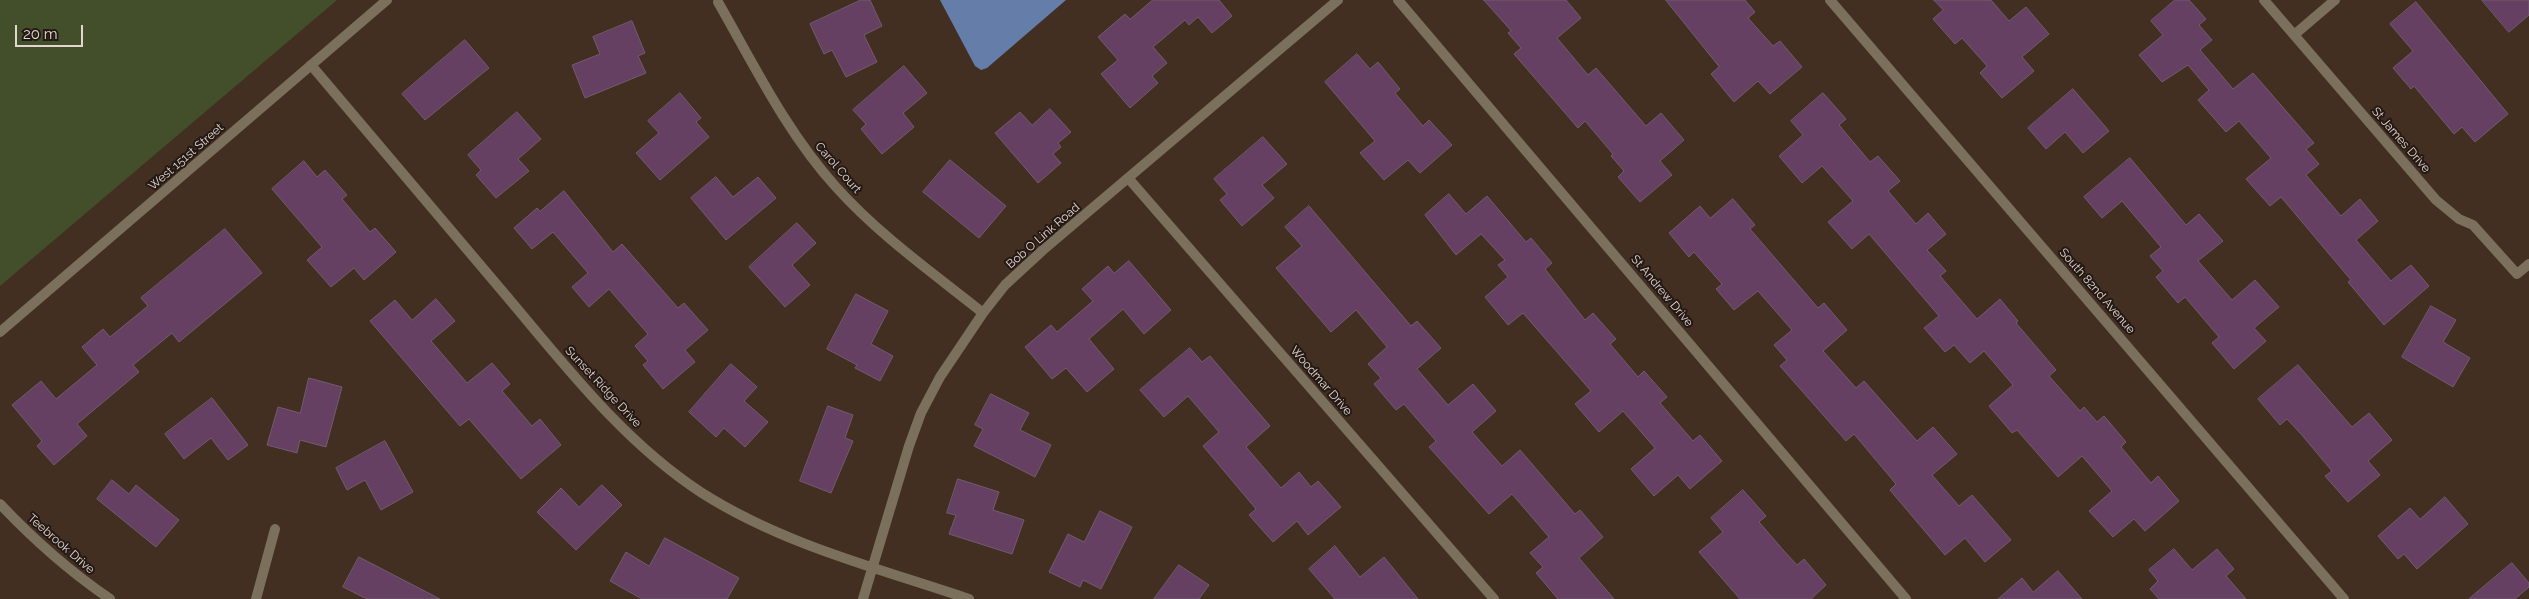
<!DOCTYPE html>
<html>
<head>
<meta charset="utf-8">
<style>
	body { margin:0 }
	#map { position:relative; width:2529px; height:599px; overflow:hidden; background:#432e22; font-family:Raleway,sans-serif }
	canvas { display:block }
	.scale { position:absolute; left:15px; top:25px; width:68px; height:22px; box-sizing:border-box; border:2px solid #e4d5ce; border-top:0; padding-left:6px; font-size:15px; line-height:18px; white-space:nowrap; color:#e4d5ce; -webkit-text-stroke:4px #231914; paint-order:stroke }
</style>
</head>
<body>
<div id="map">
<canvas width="2529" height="599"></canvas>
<div class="scale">20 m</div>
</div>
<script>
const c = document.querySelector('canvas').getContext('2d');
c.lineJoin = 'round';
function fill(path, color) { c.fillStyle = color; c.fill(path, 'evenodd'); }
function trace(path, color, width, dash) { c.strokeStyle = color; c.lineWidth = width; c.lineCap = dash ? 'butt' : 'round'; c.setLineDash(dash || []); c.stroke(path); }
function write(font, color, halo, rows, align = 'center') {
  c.font = font + ' Raleway,sans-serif'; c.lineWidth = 4; c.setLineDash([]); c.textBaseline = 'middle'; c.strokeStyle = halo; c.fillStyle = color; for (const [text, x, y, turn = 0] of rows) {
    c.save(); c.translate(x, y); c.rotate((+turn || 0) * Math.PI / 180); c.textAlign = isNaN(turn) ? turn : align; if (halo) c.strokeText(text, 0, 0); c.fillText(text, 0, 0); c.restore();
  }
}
const green = new Path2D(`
	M 0,0 L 337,0 L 0,286 Z`);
const water = new Path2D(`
	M 940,0 L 1066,0 L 987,68 L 981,70 L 975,66 Z`);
const building = new Path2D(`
	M 861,0 L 870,0 L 882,26 L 864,35 L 877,62 L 846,77 L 832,50 L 824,54 L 810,24 Z
	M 1153,0 L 1219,0 L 1232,16 L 1212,33 L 1198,17 L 1189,25 L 1185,20 L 1153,47 L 1167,63 L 1152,76 L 1158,83 L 1130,108 L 1101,74 L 1118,60 L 1098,37 L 1125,14 L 1130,19 Z
	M 1484,0 L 1566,0 L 1581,18 L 1557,38 L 1588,75 L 1596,68 L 1646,126 L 1661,113 L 1684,140 L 1660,161 L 1672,175 L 1640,202 L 1618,177 L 1624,171 L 1611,156 L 1613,154 L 1585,121 L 1578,128 L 1514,54 L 1521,48 L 1508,33 L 1511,31 Z
	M 1666,0 L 1745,0 L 1755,12 L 1748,18 L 1773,46 L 1780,41 L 1802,67 L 1770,94 L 1758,81 L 1734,102 L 1711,74 L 1719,67 Z
	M 1934,0 L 1991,0 L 2009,21 L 2026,7 L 2049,34 L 2022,57 L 2034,71 L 2002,98 L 1980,73 L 1987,66 L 1962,38 L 1955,44 L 1933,19 L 1943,10 Z
	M 2175,0 L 2189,0 L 2206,19 L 2199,25 L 2212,40 L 2200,50 L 2233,89 L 2253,73 L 2314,143 L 2306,149 L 2319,164 L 2306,175 L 2341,216 L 2360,199 L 2378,221 L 2356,240 L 2391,281 L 2411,265 L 2429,286 L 2384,325 L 2348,282 L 2351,280 L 2281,197 L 2270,206 L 2246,179 L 2271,158 L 2239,121 L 2226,132 L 2198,100 L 2209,90 L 2188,65 L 2162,82 L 2139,55 L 2163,35 L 2151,21 Z
	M 2482,0 L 2529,0 L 2529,15 L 2509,32 Z
	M 2416,2 L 2508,114 L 2475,142 L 2462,127 L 2454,134 L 2414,86 L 2411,89 L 2393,68 L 2413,51 L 2390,24 Z
	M 632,21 L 645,53 L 638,56 L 646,73 L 585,98 L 572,65 L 600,54 L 593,37 Z
	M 465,40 L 489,68 L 425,120 L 402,94 Z
	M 1357,54 L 1370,69 L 1378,62 L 1400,89 L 1395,93 L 1423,126 L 1429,120 L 1452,145 L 1420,173 L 1408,160 L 1384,180 L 1360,153 L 1375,141 L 1325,82 Z
	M 904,66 L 927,93 L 903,113 L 914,127 L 882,154 L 861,129 L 866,124 L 853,110 Z
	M 2073,89 L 2109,131 L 2083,153 L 2065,132 L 2046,149 L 2028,128 Z
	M 680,93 L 701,118 L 696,122 L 709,137 L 660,180 L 636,153 L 659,133 L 648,121 Z
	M 1823,93 L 1846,119 L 1839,125 L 1870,162 L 1878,156 L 1900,181 L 1888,191 L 1916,224 L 1928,213 L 1946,234 L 1927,250 L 1946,271 L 1940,276 L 1977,319 L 2000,299 L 2018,321 L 2016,323 L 2056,370 L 2049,376 L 2080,411 L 2084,407 L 2097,422 L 2104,416 L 2126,442 L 2121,447 L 2151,483 L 2158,476 L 2179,501 L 2145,531 L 2134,519 L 2113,537 L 2089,511 L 2112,491 L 2082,456 L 2058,477 L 2017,430 L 2012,433 L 1989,406 L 2013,385 L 1984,351 L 1970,363 L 1954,345 L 1945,352 L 1924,328 L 1939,316 L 1869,234 L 1852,249 L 1828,222 L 1853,201 L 1822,166 L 1802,183 L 1779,156 L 1803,135 L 1791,121 Z
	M 1050,109 L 1071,132 L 1058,143 L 1061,147 L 1053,154 L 1061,163 L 1038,183 L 995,133 L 1020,112 L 1032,125 Z
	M 517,112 L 541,139 L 518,159 L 529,171 L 496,198 L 476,175 L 481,170 L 468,155 Z
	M 1263,137 L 1287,164 L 1262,185 L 1274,198 L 1242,226 L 1220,200 L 1227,194 L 1214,179 Z
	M 2130,158 L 2186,225 L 2199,214 L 2223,241 L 2198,261 L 2232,300 L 2255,280 L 2279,307 L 2254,328 L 2266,341 L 2234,369 L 2212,343 L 2219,337 L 2185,297 L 2178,303 L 2156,277 L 2163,271 L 2150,256 L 2161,247 L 2122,201 L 2102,218 L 2084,197 Z
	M 950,160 L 1006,206 L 979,238 L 923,192 Z
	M 304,161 L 317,177 L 325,170 L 347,195 L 342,199 L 370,232 L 375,228 L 396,252 L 364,280 L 354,268 L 331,287 L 307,260 L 322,247 L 272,189 Z
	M 716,177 L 733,197 L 758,177 L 776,198 L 726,240 L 691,198 Z
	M 564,191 L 613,252 L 622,244 L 678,308 L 684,303 L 708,330 L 685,350 L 695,362 L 663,389 L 643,365 L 648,361 L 635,346 L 648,334 L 609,289 L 589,307 L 572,287 L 588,273 L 553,232 L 532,249 L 514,228 L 537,208 L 540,211 Z
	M 1449,194 L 1466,214 L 1487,196 L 1526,242 L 1531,238 L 1552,263 L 1545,269 L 1585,320 L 1593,313 L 1616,339 L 1610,344 L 1638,377 L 1644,371 L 1667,397 L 1660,403 L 1693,441 L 1700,435 L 1722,461 L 1690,489 L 1678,475 L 1654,496 L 1631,469 L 1655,448 L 1623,411 L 1599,432 L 1575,404 L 1591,391 L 1523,313 L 1508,325 L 1485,297 L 1508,277 L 1498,265 L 1505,260 L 1481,234 L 1456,255 L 1425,215 Z
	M 1733,199 L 1755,225 L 1750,229 L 1818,308 L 1824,303 L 1847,330 L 1823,351 L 1856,388 L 1864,381 L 1917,441 L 1933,427 L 1957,454 L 1932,475 L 1959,506 L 1972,495 L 2011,540 L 1985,562 L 1965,538 L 1945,555 L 1890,490 L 1896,484 L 1854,434 L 1846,441 L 1780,366 L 1787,360 L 1774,345 L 1792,330 L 1758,291 L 1734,310 L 1716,289 L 1722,284 L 1694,252 L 1689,257 L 1669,233 L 1700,206 L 1710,218 Z
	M 1309,206 L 1411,326 L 1417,321 L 1441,348 L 1417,369 L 1448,405 L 1473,384 L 1496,411 L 1472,432 L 1502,466 L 1520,450 L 1575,514 L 1580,510 L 1603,537 L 1579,558 L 1614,599 L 1558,599 L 1536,573 L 1543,567 L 1530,553 L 1549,537 L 1512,494 L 1489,514 L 1429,447 L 1436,441 L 1404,404 L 1396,410 L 1374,384 L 1381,378 L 1368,364 L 1387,347 L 1356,310 L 1331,332 L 1276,268 L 1302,246 L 1285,227 Z
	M 797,223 L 816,243 L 792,265 L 810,285 L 785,307 L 749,267 Z
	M 225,229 L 262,273 L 179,342 L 172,333 L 133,365 L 139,372 L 77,424 L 87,436 L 54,465 L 37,446 L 42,441 L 12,405 L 41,381 L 56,399 L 97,365 L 82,347 L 103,329 L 110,337 L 148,306 L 141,298 Z
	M 1129,261 L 1171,310 L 1144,334 L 1123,309 L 1089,339 L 1114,369 L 1087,392 L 1066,368 L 1052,379 L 1025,347 L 1051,325 L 1057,332 L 1093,301 L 1082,289 L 1108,266 L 1114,273 Z
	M 856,294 L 888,311 L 871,344 L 893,356 L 880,381 L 855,368 L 857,365 L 827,349 Z
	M 436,299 L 455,321 L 431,341 L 467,383 L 492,363 L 510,384 L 502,391 L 532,426 L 540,419 L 561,445 L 521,479 L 469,419 L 460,426 L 370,321 L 395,300 L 412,320 Z
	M 2431,306 L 2456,320 L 2443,342 L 2470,358 L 2453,387 L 2402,357 Z
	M 1190,348 L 1202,362 L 1210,356 L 1270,426 L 1246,447 L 1281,488 L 1299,472 L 1311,487 L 1318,481 L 1341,507 L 1308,535 L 1297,521 L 1273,542 L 1249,515 L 1256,509 L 1203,446 L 1219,432 L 1188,396 L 1164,417 L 1140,390 Z
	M 731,364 L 757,387 L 744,401 L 768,422 L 745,447 L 724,428 L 716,437 L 689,412 Z
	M 2298,365 L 2352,427 L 2369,413 L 2392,440 L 2368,461 L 2380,475 L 2348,502 L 2325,476 L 2332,471 L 2301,434 L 2287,419 L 2280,425 L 2258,399 Z
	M 309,378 L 342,387 L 326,447 L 300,440 L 297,453 L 267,445 L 278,407 L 300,413 Z
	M 991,394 L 1029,413 L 1020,430 L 1051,445 L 1035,477 L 974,446 L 983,429 L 975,425 Z
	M 212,398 L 248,445 L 228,460 L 211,438 L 184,459 L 165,434 Z
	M 828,406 L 853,415 L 845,438 L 853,441 L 831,493 L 800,481 Z
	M 385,441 L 413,492 L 381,510 L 365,480 L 347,490 L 336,468 Z
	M 958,479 L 999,492 L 993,510 L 1024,520 L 1012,554 L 949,534 L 956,515 L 947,513 Z
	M 112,480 L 129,494 L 136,485 L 179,520 L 156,547 L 97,499 Z
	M 602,485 L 622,505 L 576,550 L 537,512 L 561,488 L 579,507 Z
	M 1743,490 L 1766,516 L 1759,522 L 1784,551 L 1797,565 L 1804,559 L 1826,585 L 1811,599 L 1740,599 L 1699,552 L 1723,532 L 1711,518 Z
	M 2445,497 L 2468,524 L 2417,569 L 2404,554 L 2398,559 L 2378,536 L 2410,508 L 2420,519 Z
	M 1100,511 L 1132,527 L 1101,589 L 1083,580 L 1080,587 L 1049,572 L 1068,534 L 1084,542 Z
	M 665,538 L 739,578 L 727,599 L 642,599 L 610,581 L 626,552 L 649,566 Z
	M 1335,546 L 1360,577 L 1384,557 L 1418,599 L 1335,599 L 1309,569 Z
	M 2174,549 L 2192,570 L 2217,549 L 2234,569 L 2226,576 L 2246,599 L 2159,599 L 2150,589 L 2158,581 L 2149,570 Z
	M 359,557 L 440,599 L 367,599 L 343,587 Z
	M 2512,563 L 2529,583 L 2529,587 L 2515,599 L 2469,599 Z
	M 1179,565 L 1209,585 L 1199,599 L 1154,599 Z
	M 2058,571 L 2082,599 L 1998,599 L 2022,578 L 2033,592 Z`);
const minor = new Path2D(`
	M 1398,0 L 1906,599
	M 1830,0 L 2344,599
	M 2264,0 L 2436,200 L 2459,219 L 2473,225 L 2517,274 L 2529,264
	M 718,2 C 754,65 787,133 836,187 C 879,235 933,273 983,313
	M 2294,35 L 2335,0
	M 311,65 C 377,143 443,221 509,299 C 567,368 625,443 702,493 C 784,545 878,568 969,599
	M 1129,179 L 1494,599
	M 0,504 C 34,540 69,571 110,599
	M 256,599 L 275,529
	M 863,599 L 909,446 L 921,413 L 940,377 L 983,313 L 1005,285 L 1043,250 L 1338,0`);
const tertiary = new Path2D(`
	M 0,332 L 387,0`);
const streetNames = [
	["St James Drive",2401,140,49],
	["West 151st Street",186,157,-41],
	["Carol Court",838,168,49],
	["Bob O Link Road",1043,236,-41],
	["St Andrew Drive",1662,291,50],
	["South 82nd Avenue",2097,291,49],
	["Woodmar Drive",1321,381,49],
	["Sunset Ridge Drive",603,387,47],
	["Teebrook Drive",61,544,41]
];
fill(green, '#434f2a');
fill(water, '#657da9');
fill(building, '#654063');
trace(building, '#705c6e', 1);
trace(minor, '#7b705b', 10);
trace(tertiary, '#7b705b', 10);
write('12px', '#e4d5ce', '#231914', streetNames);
</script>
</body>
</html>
